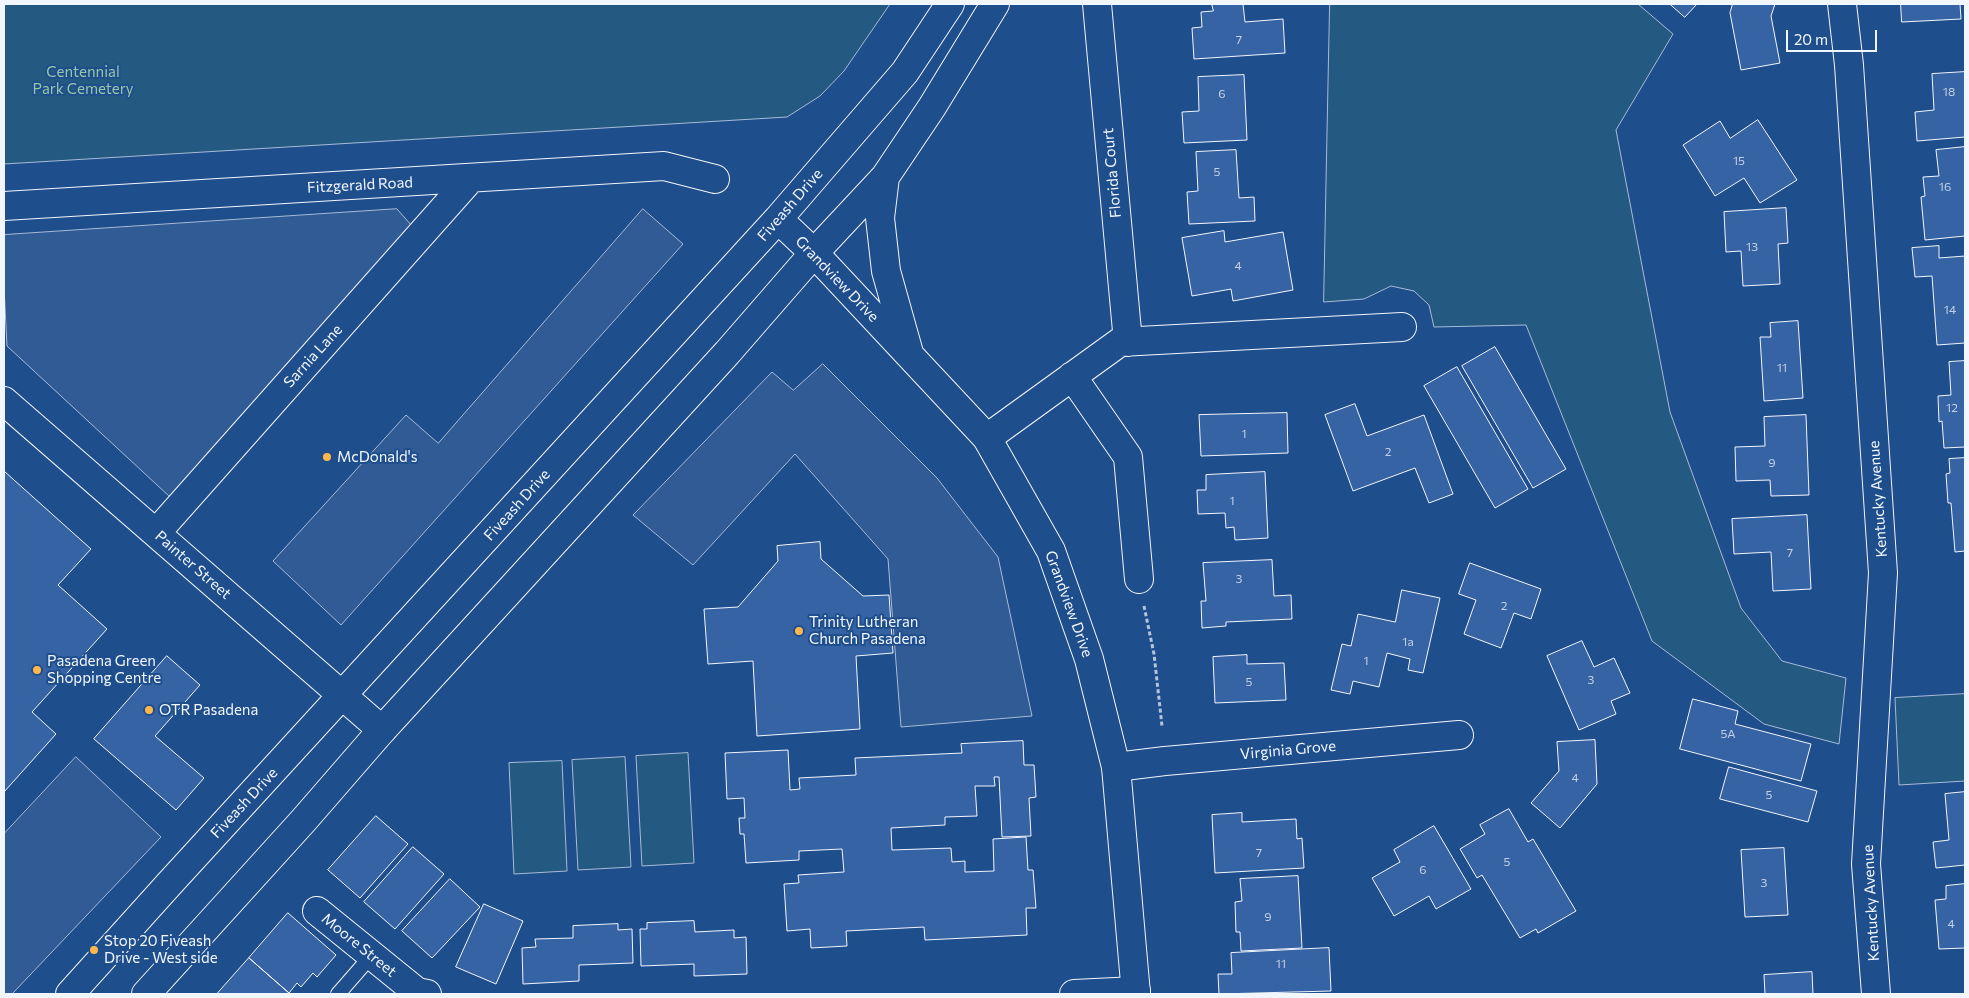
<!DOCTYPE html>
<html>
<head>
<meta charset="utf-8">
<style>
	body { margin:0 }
	#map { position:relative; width:1969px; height:998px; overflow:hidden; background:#1f4e8c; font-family:Commissioner,sans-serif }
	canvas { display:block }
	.frame { position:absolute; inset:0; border:5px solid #f2f6ff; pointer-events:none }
	.scale { position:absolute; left:1786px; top:30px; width:91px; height:22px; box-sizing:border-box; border:2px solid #f2f6ff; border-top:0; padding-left:6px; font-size:15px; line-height:18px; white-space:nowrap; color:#f2f6ff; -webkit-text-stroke:4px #1f4e8c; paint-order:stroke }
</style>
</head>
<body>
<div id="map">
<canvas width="1969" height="998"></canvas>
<div class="frame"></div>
<div class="scale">20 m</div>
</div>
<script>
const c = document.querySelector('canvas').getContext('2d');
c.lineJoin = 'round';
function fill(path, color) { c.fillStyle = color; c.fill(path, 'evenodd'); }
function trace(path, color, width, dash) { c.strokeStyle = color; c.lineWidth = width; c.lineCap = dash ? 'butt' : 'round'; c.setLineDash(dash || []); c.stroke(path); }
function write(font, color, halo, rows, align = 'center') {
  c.font = font + ' Commissioner,sans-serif'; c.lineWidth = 4; c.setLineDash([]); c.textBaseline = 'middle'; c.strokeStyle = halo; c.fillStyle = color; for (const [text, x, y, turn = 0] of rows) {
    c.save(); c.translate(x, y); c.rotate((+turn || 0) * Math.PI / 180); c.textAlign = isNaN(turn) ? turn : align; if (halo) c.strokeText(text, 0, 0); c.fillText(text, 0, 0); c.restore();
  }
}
const green = new Path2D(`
	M 4,4 L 890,4 L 844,71 L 820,96 L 787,117 L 4,164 Z
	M 1330,4 L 1638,4 L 1673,34 L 1616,130 L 1670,412 L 1741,608 L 1782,661 L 1846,678 L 1839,744 L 1764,724 L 1652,641 L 1526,325 L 1434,327 L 1429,305 L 1414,291 L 1391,286 L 1364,299 L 1324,302 Z
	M 1965,694 L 1965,781 L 1899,785 L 1895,698 Z
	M 688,753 L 694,863 L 642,866 L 636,756 Z
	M 625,757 L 631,867 L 578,870 L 572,760 Z
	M 562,761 L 567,871 L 514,874 L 509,763 Z`);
const parking = new Path2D(`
	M 397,209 L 412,226 L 170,497 L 7,346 L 4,287 L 4,235 Z
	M 643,209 L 683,244 L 341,625 L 273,561 L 406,415 L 438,443 Z
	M 823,364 L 937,478 L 998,557 L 1032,716 L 901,727 L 888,559 L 795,454 L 693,565 L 633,515 L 772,372 L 793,390 Z
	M 76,757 L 161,837 L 12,994 L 4,994 L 4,834 Z`);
const building = new Path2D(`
	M 1212,4 L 1243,4 L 1245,22 L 1283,19 L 1285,53 L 1194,59 L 1192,28 L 1202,27 L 1201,12 L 1213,11 Z
	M 1670,4 L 1697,4 L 1685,17 Z
	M 1733,4 L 1775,4 L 1771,16 L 1780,63 L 1741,70 L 1730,13 Z
	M 1901,4 L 1960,4 L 1961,19 L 1902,22 Z
	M 1965,72 L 1965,137 L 1917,141 L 1915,112 L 1934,110 L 1932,74 Z
	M 1244,75 L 1247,140 L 1184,143 L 1182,112 L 1199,111 L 1198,77 Z
	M 1758,120 L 1797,180 L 1760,203 L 1744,178 L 1715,196 L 1683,145 L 1720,121 L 1730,138 Z
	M 1965,147 L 1965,236 L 1925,240 L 1921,197 L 1925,196 L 1923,177 L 1939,176 L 1936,150 Z
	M 1236,150 L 1239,198 L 1254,197 L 1255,221 L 1189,224 L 1187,192 L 1198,191 L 1196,152 Z
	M 1786,208 L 1788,243 L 1778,244 L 1780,284 L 1743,286 L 1741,251 L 1726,252 L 1724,212 Z
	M 1224,231 L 1225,242 L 1283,232 L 1293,290 L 1233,301 L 1231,289 L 1192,296 L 1182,238 Z
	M 1939,246 L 1939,258 L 1965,256 L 1965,343 L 1937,345 L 1932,276 L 1915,277 L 1912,248 Z
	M 1798,321 L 1803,398 L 1764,401 L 1760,337 L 1771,337 L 1770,323 Z
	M 1495,347 L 1566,469 L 1533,488 L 1462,366 Z
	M 1965,361 L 1965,447 L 1944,448 L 1942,421 L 1939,422 L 1938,396 L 1951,395 L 1949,362 Z
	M 1457,367 L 1528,489 L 1495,508 L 1424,386 Z
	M 1355,404 L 1367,436 L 1424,415 L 1453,494 L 1429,503 L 1415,468 L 1353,491 L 1325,415 Z
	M 1287,413 L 1288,453 L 1201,456 L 1199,415 Z
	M 1806,415 L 1809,495 L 1771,496 L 1770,480 L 1736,481 L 1735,447 L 1765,446 L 1764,417 Z
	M 1965,458 L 1965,551 L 1955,552 L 1951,503 L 1948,503 L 1946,474 L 1950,473 L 1949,459 Z
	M 4,471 L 91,549 L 58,585 L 107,629 L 32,712 L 56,734 L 4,792 Z
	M 1265,472 L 1268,538 L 1235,540 L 1234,527 L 1226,528 L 1225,513 L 1198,514 L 1197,490 L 1206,490 L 1206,475 Z
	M 1807,515 L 1811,589 L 1773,591 L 1771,552 L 1734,554 L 1732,519 Z
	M 820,542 L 821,559 L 863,596 L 889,595 L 893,653 L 856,656 L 860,729 L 757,736 L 753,661 L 708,664 L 704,609 L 738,607 L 778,561 L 777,546 Z
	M 1272,560 L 1274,596 L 1291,595 L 1292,619 L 1226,622 L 1226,626 L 1202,628 L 1201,601 L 1206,601 L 1203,563 Z
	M 1470,563 L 1541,589 L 1531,619 L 1514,613 L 1501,648 L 1464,634 L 1476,600 L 1459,594 Z
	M 1402,590 L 1440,598 L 1423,673 L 1408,670 L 1410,659 L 1387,653 L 1379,687 L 1353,681 L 1350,694 L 1331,690 L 1342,644 L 1351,646 L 1358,614 L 1395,622 Z
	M 1582,641 L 1594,667 L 1614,658 L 1630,693 L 1611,701 L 1616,714 L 1579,730 L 1547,656 Z
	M 1247,655 L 1247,664 L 1284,663 L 1286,700 L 1215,703 L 1213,657 Z
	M 167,656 L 200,685 L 155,736 L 204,778 L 176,810 L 94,739 Z
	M 1693,699 L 1738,711 L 1735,724 L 1811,744 L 1801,781 L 1680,749 Z
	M 1595,740 L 1597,784 L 1560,828 L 1531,803 L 1559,771 L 1557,742 Z
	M 1023,741 L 1024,765 L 1034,765 L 1036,797 L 1029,798 L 1031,836 L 1002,837 L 999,777 L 994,777 L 995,786 L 975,786 L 977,816 L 945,817 L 945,825 L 891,828 L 892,850 L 951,848 L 952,862 L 965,861 L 965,872 L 994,871 L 993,839 L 1026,837 L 1028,870 L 1033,870 L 1036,908 L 1026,908 L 1027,935 L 925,940 L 924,927 L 846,931 L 847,946 L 811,948 L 810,929 L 787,931 L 784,884 L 799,883 L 798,875 L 844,872 L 842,849 L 799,851 L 799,860 L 746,863 L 744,834 L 740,834 L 739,818 L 745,818 L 744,798 L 727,799 L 725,753 L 788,750 L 790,790 L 800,789 L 799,778 L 856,775 L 855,758 L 962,753 L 961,744 Z
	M 1729,767 L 1817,791 L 1808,822 L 1720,799 Z
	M 1965,792 L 1965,865 L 1936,868 L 1933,842 L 1949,840 L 1945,794 Z
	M 1509,809 L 1528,842 L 1533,839 L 1576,911 L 1538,933 L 1536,929 L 1520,938 L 1482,875 L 1477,878 L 1460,849 L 1485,834 L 1480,825 Z
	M 1242,813 L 1242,822 L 1296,819 L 1297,839 L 1302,838 L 1304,868 L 1215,873 L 1212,815 Z
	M 376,816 L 408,844 L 360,898 L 328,870 Z
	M 1434,826 L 1471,889 L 1436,909 L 1429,896 L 1394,916 L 1372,878 L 1400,862 L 1394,850 Z
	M 413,847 L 444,874 L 395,929 L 364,902 Z
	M 1784,848 L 1788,915 L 1745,917 L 1741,850 Z
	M 1298,876 L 1302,948 L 1241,951 L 1240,932 L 1236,932 L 1235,902 L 1242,901 L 1240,879 Z
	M 450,879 L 480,907 L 432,958 L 402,931 Z
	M 1965,884 L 1965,948 L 1939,949 L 1935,900 L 1946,899 L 1946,886 Z
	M 484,904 L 523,921 L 496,984 L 456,967 Z
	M 288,913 L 336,955 L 317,977 L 313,973 L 301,987 L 297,983 L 289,993 L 249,958 Z
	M 694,921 L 695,932 L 734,930 L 734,938 L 746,937 L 747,974 L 694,976 L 694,964 L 641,966 L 640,929 L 647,929 L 647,923 Z
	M 618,924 L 618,930 L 632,929 L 633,963 L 579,965 L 579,981 L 523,984 L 522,948 L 536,947 L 535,939 L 573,938 L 573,926 Z
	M 1329,948 L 1331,991 L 1219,994 L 1218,974 L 1232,974 L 1231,953 Z
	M 249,958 L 289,993 L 288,994 L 217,994 Z
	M 1812,972 L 1813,994 L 1765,994 L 1764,975 Z`);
const path = new Path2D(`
	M 1144,606 L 1154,654 L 1162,726`);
const lane = new Path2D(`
	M 338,994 L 372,955`);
const street = new Path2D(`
	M 1097,4 L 1128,342
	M 1842,4 L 1849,65 L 1883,573 L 1866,864 L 1876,994
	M 4,206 L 664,166 L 715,179
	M 1072,376 L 1128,457 L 1139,579
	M 4,401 L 382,730
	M 987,438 L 1120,342 L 1402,327
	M 156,533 L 471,178
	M 1116,767 L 1165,761 L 1459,735
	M 317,911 L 417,992 L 427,994
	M 1074,994 L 1136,991`);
const secondary = new Path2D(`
	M 885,177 L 880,218 L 886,271 L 909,353
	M 778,219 L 814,253 L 987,438 L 1051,551 L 1089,659 L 1116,767 L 1136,994
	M 70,994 L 170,883 L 778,219 L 905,72 L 950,4
	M 146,994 L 303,821 L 382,730 L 727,353 L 814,253 L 885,177 L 932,107 L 995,4`);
const markers = [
	[327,457,5,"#ffb74d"],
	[799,631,5,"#ffb74d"],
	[37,670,5,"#ffb74d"],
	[149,710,5,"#ffb74d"],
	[94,950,5,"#ffb74d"]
];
const numberNames = [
	["7",1239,40],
	["18",1949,92],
	["6",1222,94],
	["15",1739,161],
	["5",1217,172],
	["16",1945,187],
	["13",1752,247],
	["4",1238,266],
	["14",1950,310],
	["11",1782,368],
	["12",1952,408],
	["1",1244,434],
	["2",1388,452],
	["9",1772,463],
	["1",1232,501],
	["7",1790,553],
	["3",1239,579],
	["2",1504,606],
	["1a",1408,642],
	["1",1366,661],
	["3",1591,680],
	["5",1249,682],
	["5A",1728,734],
	["4",1575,778],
	["5",1769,795],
	["7",1259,853],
	["5",1507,862],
	["6",1423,870],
	["3",1764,883],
	["9",1268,917],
	["4",1951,924],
	["11",1281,964]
];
const parkNames = [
	["Centennial",83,72],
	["Park Cemetery",83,89]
];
const streetNames = [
	["Florida Court",1112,173,-95],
	["Fitzgerald Road",360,185,-3],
	["Fiveash Drive",790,205,-49],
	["Grandview Drive",837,279,46],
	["Sarnia Lane",313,356,-48],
	["Kentucky Avenue",1878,499,-94],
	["Fiveash Drive",517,505,-48],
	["Painter Street",193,565,41],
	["Grandview Drive",1069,604,70],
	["Virginia Grove",1288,750,-5],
	["Fiveash Drive",244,803,-47],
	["Kentucky Avenue",1871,903,-93],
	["Moore Street",359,945,39]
];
const poiNames = [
	["McDonald's",337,457],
	["Trinity Lutheran",809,622],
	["Church Pasadena",809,639],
	["Pasadena Green",47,661],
	["Shopping Centre",47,678],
	["OTR Pasadena",159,710],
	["Stop 20 Fiveash",104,941],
	["Drive - West side",104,958]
];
fill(green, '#245a82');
trace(green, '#a8bbd7', 1);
fill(parking, '#305b95');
trace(parking, '#a8bbd7', 1);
fill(building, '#3563a3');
trace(building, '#f2f6ff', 1);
trace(lane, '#f2f6ff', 16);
trace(street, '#f2f6ff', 30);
trace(secondary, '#f2f6ff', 30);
trace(path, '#b3c4dc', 3, [4, 2.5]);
trace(lane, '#1f4e8c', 14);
trace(street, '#1f4e8c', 28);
trace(secondary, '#1f4e8c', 28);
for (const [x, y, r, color] of markers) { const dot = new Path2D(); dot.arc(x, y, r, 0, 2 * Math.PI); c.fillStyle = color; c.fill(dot); trace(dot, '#1f4e8c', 2); }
write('12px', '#c3d1e8', null, numberNames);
write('15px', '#97c8a6', '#1f4e8c', parkNames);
write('15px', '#f2f6ff', '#1f4e8c', streetNames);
write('15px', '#f2f6ff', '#1f4e8c', poiNames, 'left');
</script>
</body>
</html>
